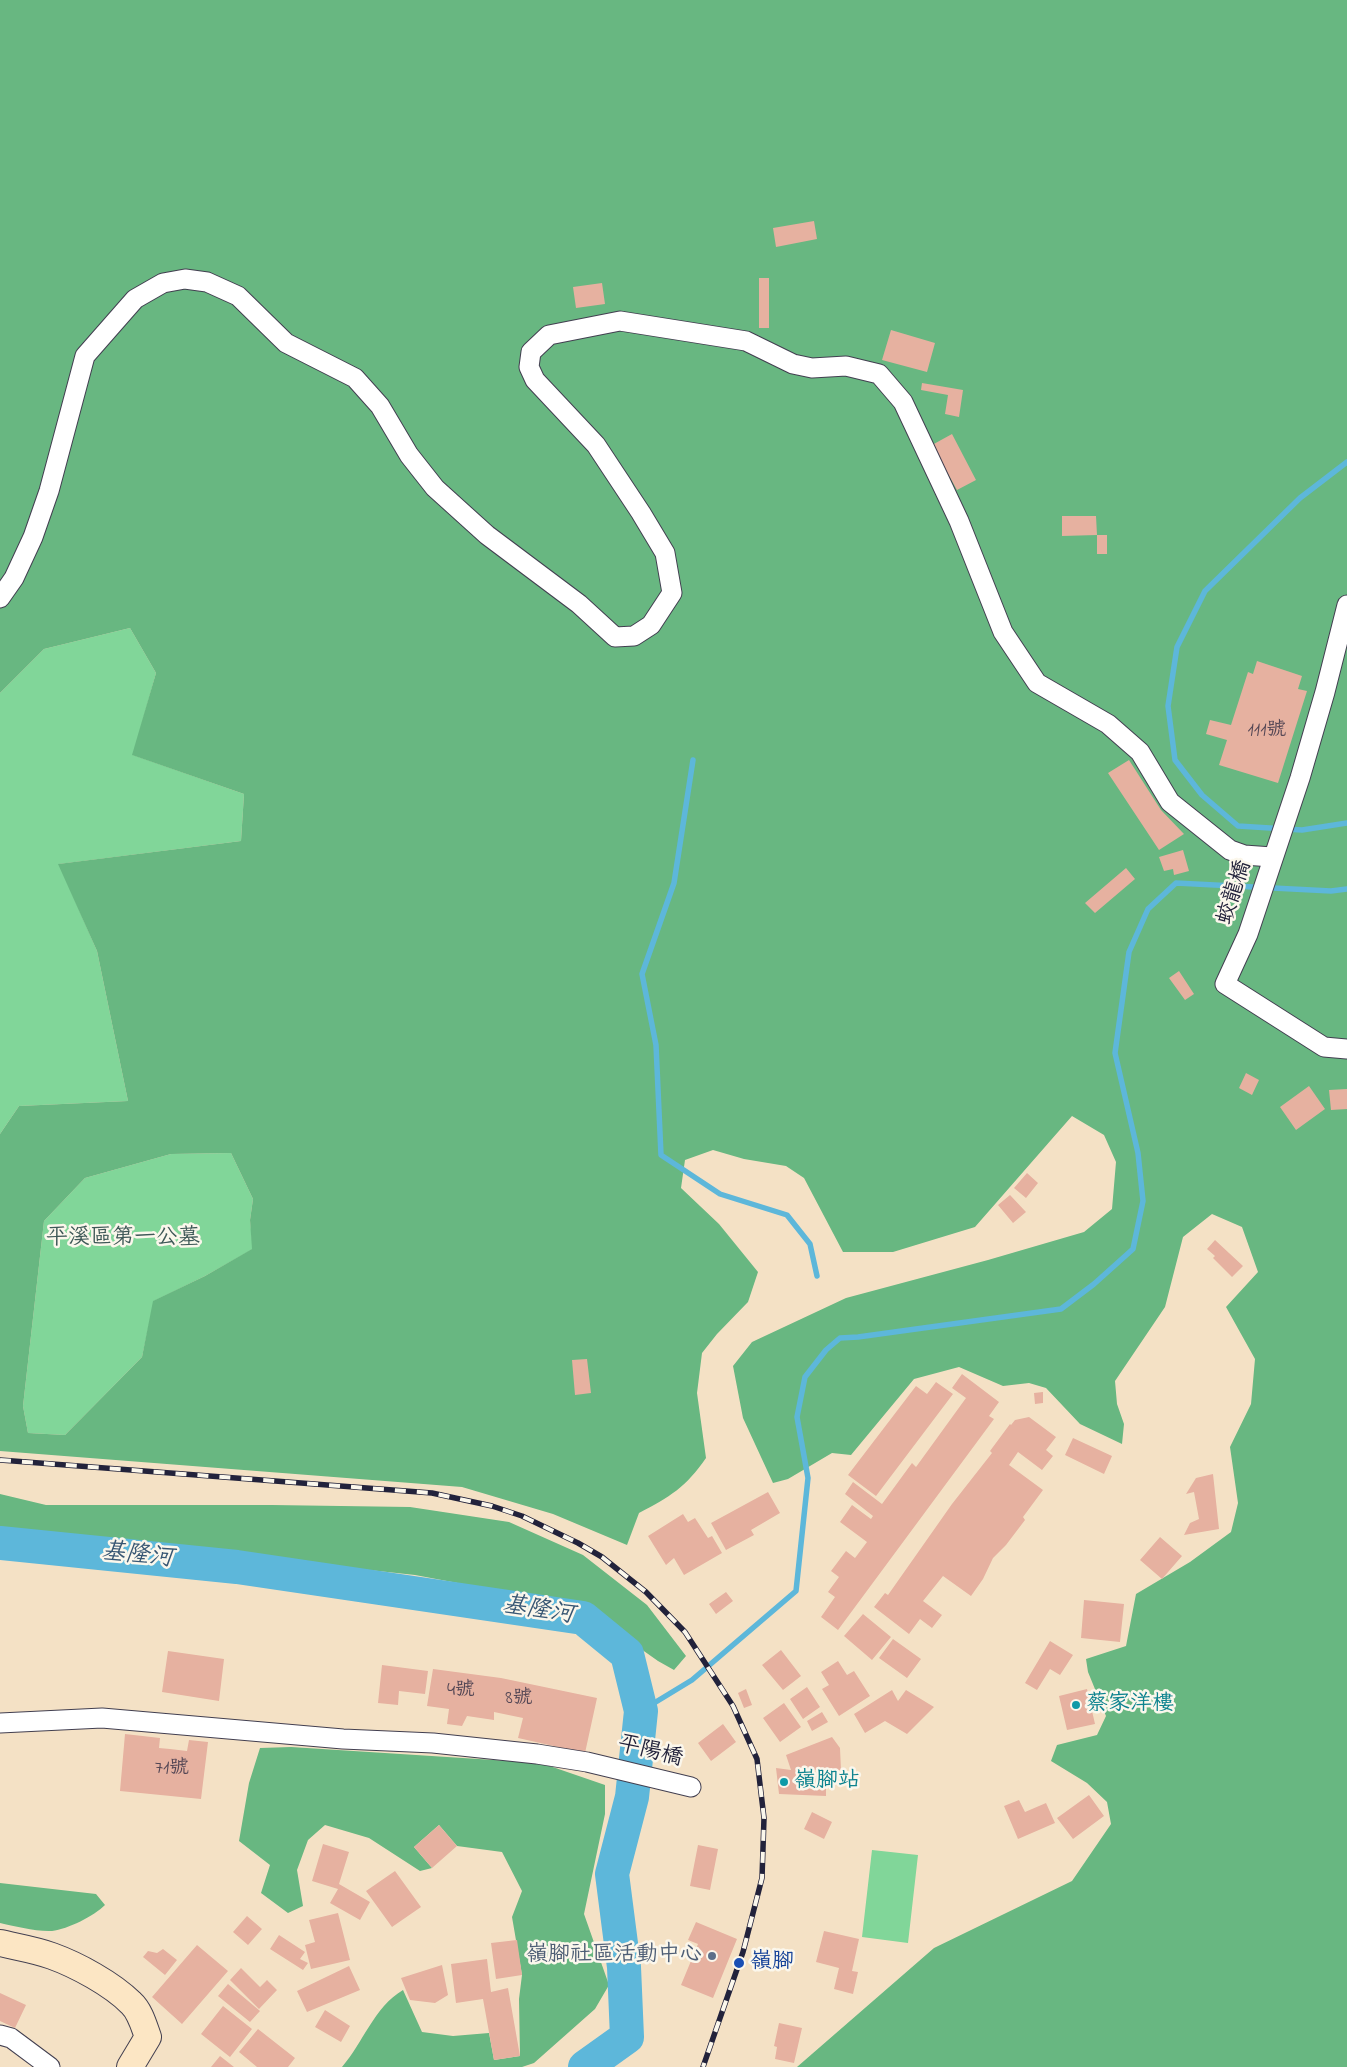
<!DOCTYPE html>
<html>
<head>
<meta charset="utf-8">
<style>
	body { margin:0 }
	canvas { display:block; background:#f4e1c5 }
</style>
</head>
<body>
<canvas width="1347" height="2067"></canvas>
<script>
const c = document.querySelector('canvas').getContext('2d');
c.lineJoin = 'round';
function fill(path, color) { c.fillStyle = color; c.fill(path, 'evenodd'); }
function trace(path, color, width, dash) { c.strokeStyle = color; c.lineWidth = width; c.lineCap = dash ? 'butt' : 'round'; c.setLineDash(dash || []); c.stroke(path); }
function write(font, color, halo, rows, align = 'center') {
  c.font = font + ' "Indie Flower","LXGW WenKai TC",sans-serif'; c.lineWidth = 5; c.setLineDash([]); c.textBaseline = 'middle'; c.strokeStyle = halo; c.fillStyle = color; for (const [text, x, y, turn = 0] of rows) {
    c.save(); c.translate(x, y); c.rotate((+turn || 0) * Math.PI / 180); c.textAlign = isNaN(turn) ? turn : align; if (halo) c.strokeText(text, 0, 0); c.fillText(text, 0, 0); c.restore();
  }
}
const green = new Path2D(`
	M 130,628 L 156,673 L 133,755 L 244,794 L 241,841 L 59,864 L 97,951 L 128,1101 L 19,1106 L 0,1134 L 0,693 L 44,649 Z
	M 231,1153 L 253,1199 L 250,1220 L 253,1249 L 205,1276 L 154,1301 L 142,1357 L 65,1435 L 28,1433 L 23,1406 L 44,1221 L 85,1178 L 171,1154 Z
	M 872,1850 L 918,1855 L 908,1943 L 862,1937 Z`);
const forest = new Path2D(`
	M 0,0 L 1347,0 L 1347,2067 L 797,2067 L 934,1948 L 1072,1881 L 1111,1824 L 1107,1802 L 1087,1783 L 1051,1761 L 1057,1745 L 1097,1735 L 1106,1716 L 1088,1672 L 1086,1659 L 1126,1646 L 1136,1594 L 1190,1562 L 1231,1532 L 1238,1503 L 1230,1447 L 1251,1404 L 1255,1359 L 1226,1307 L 1258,1272 L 1242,1227 L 1212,1214 L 1183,1237 L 1165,1307 L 1115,1381 L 1117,1404 L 1124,1424 L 1122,1444 L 1080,1424 L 1046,1388 L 1029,1383 L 1003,1386 L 959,1367 L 914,1379 L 851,1455 L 832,1453 L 788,1479 L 773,1483 L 743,1418 L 733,1366 L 752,1342 L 846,1298 L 988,1260 L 1084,1232 L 1112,1209 L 1116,1162 L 1104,1135 L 1072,1116 L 975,1227 L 893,1252 L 843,1252 L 804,1178 L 786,1166 L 744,1159 L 713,1150 L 685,1160 L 681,1188 L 719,1224 L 758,1272 L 748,1302 L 717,1334 L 702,1353 L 697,1393 L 706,1458 C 686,1487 670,1497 639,1513 L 627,1545 L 553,1514 L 462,1487 L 0,1451 L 0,1134 L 19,1106 L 128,1101 L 97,951 L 58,864 L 241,841 L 244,794 L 132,755 L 156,673 L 130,628 L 44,649 L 0,693 ZM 231,1153 L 253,1199 L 250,1220 L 252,1249 L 205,1276 L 153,1301 L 142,1357 L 65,1435 L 28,1433 L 23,1406 L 44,1221 L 85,1178 L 171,1154 Z
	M 0,1494 L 46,1505 L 272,1505 L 410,1507 L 509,1522 L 583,1555 L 647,1605 L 686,1656 L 674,1670 L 658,1661 L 580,1606 L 415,1575 L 0,1530 Z
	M 291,1747 L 541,1763 L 605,1785 L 605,1814 L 584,1914 L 609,1985 L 595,2009 L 534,2063 L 522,2067 L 342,2067 C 363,2043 374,2007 403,1990 L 422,2032 L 453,2036 L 489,2033 L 494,2060 L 520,2056 L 519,1999 L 522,1975 L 512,1917 L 522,1891 L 502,1852 L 457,1846 L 439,1825 L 414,1847 L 432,1868 L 420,1871 L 369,1838 L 325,1825 L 308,1840 L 297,1870 L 303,1906 L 288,1913 L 261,1893 L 270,1865 L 239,1841 L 249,1783 L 260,1748 Z
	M 0,1883 L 96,1894 L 105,1905 C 94,1916 68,1929 52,1931 C 37,1932 14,1926 0,1923 Z`);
const stream = new Path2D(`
	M 1347,462 L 1300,498 L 1205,591 L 1177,647 L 1168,706 L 1175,760 L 1202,795 L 1238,826 L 1302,830 L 1347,823
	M 693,760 L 674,883 L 642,974 L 656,1045 L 661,1155 L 720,1194 L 787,1215 L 810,1244 L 817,1276
	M 641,1711 L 692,1680 L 796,1591 L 808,1478 L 797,1417 L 805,1377 L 826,1350 L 840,1338 L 858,1337 L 1061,1309 L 1094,1284 L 1133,1249 L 1143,1201 L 1138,1153 L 1115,1053 L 1129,952 L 1148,909 L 1176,883 L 1331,891 L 1347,889`);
const river = new Path2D(`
	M 0,1543 L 237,1567 L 583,1618 L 627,1654 L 641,1711 L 632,1797 L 612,1874 L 624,1967 L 627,2037 L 585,2067`);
const building = new Path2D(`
	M 814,221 L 817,239 L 776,247 L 773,228 Z
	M 759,278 L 769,278 L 769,328 L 759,328 Z
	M 602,283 L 605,304 L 576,308 L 573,287 Z
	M 891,330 L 935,343 L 927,372 L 882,360 Z
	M 922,383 L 963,390 L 959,417 L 945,414 L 948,395 L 921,390 Z
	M 952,434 L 976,480 L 957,490 L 932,445 Z
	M 1062,516 L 1096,516 L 1097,535 L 1062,536 Z
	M 1097,535 L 1107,535 L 1107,554 L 1097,554 Z
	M 1257,661 L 1302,676 L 1298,689 L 1307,691 L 1278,783 L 1219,765 L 1227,740 L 1206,734 L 1210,720 L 1231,725 L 1248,672 L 1253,674 Z
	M 1129,760 L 1161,810 L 1184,834 L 1159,850 L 1108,773 Z
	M 1183,850 L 1189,871 L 1174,875 L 1173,869 L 1164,871 L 1159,857 Z
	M 1126,868 L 1135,879 L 1095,913 L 1085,903 Z
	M 1179,971 L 1194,994 L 1185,1000 L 1169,978 Z
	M 1246,1073 L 1259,1080 L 1252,1095 L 1239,1088 Z
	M 1309,1086 L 1325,1109 L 1296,1130 L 1280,1107 Z
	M 1347,1089 L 1347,1109 L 1331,1110 L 1329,1090 Z
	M 1027,1173 L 1038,1183 L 1026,1198 L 1014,1188 Z
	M 1010,1195 L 1026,1212 L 1013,1223 L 998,1205 Z
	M 1215,1240 L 1243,1266 L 1232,1277 L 1213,1258 L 1215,1256 L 1207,1249 Z
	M 587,1359 L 591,1393 L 575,1395 L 572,1360 Z
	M 962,1374 L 999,1402 L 989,1416 L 994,1419 L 838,1630 L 821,1617 L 835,1597 L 828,1592 L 839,1577 L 831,1571 L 846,1551 L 855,1558 L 867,1542 L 840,1522 L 852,1505 L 871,1519 L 873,1516 L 845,1494 L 853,1482 L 882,1504 L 912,1463 L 916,1467 L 966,1398 L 952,1388 Z
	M 936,1382 L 953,1394 L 876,1496 L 848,1475 L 916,1386 L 927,1394 Z
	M 1043,1392 L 1043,1403 L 1035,1404 L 1034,1393 Z
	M 1029,1417 L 1056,1437 L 1046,1450 L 1053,1456 L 1042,1470 L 1018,1452 L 1009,1465 L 1043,1490 L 1023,1517 L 1025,1520 L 1006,1545 L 993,1558 L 983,1579 L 971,1596 L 943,1576 L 923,1601 L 942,1615 L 932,1628 L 920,1619 L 909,1634 L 874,1607 L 885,1593 L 888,1595 L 952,1504 L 992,1453 L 990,1451 L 1010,1424 L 1011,1425 L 1015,1420 Z
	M 1073,1438 L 1112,1456 L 1104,1474 L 1065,1455 Z
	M 1213,1474 L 1219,1529 L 1184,1535 L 1190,1523 L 1199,1519 L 1194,1492 L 1186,1494 L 1196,1478 Z
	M 768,1492 L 780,1513 L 751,1530 L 754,1535 L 726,1550 L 711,1523 Z
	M 683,1514 L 688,1522 L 695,1518 L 708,1538 L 712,1536 L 722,1553 L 684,1575 L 674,1558 L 666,1565 L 648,1536 Z
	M 1160,1537 L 1182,1556 L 1162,1579 L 1140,1560 Z
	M 726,1592 L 733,1601 L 716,1614 L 709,1604 Z
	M 1084,1600 L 1124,1604 L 1120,1642 L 1081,1638 Z
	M 863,1614 L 891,1637 L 872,1660 L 844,1636 Z
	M 893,1639 L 921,1659 L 907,1678 L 879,1658 Z
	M 1050,1641 L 1073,1655 L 1060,1675 L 1050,1669 L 1037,1690 L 1025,1683 Z
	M 781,1650 L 801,1676 L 783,1690 L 762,1665 Z
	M 168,1651 L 224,1659 L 219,1701 L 162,1692 Z
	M 838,1661 L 847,1675 L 854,1671 L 870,1696 L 839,1716 L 822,1689 L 829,1685 L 821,1672 Z
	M 382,1665 L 428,1671 L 425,1694 L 399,1691 L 398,1705 L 378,1703 Z
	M 433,1669 L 501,1678 L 597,1698 L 585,1753 L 518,1738 L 523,1718 L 494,1712 L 494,1720 L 467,1716 L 462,1726 L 447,1724 L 449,1709 L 427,1706 Z
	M 807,1687 L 820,1707 L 803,1719 L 790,1699 Z
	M 746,1689 L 752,1705 L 744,1708 L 738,1693 Z
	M 1087,1689 L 1095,1724 L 1067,1730 L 1059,1696 Z
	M 892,1690 L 898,1701 L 906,1690 L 934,1707 L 907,1734 L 885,1721 L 865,1733 L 854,1714 Z
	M 784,1703 L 801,1727 L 780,1742 L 763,1718 Z
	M 822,1712 L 828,1722 L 812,1731 L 807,1721 Z
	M 723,1724 L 736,1742 L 711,1761 L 698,1743 Z
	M 125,1734 L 160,1738 L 159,1748 L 170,1749 L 187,1751 L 189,1740 L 208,1742 L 201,1799 L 120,1791 Z
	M 832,1737 L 840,1748 L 841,1770 L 797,1770 L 826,1773 L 826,1796 L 779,1794 L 776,1768 L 791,1770 L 786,1755 Z
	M 1089,1795 L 1104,1816 L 1073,1839 L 1057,1818 Z
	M 1019,1800 L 1025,1812 L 1046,1803 L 1055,1823 L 1018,1839 L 1004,1806 Z
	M 812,1812 L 832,1822 L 824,1839 L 804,1829 Z
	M 439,1825 L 457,1846 L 432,1868 L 414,1847 Z
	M 323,1844 L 349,1852 L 339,1884 L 370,1902 L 360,1920 L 330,1903 L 338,1889 L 312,1881 Z
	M 698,1845 L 718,1849 L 710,1890 L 690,1886 Z
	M 395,1871 L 421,1907 L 392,1927 L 366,1891 Z
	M 338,1913 L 350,1960 L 311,1969 L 305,1945 L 315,1942 L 309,1920 Z
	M 247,1916 L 262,1929 L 248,1945 L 233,1932 Z
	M 696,1922 L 737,1939 L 713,1998 L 681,1985 L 698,1944 L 688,1940 Z
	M 824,1931 L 859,1939 L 852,1971 L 858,1972 L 853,1994 L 834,1989 L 839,1968 L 816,1962 Z
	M 279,1935 L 305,1952 L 300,1959 L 308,1963 L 303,1970 L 270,1949 Z
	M 517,1940 L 522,1975 L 496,1979 L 491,1943 Z
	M 197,1945 L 228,1971 L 182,2024 L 152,1997 Z
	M 163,1949 L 177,1960 L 165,1975 L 143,1957 L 148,1951 L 157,1953 Z
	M 487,1959 L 491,1992 L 508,1988 L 520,2056 L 494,2060 L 483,1999 L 456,2003 L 451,1964 Z
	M 442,1965 L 448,1995 L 435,2003 L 410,2000 L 401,1978 Z
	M 349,1966 L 360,1990 L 307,2012 L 297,1991 Z
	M 241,1968 L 260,1987 L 267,1980 L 277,1990 L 259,2009 L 230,1980 Z
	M 228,1984 L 260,2011 L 250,2022 L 218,1996 Z
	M 0,1993 L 26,2005 L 15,2028 L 0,2021 Z
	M 223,2006 L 252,2029 L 230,2057 L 201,2034 Z
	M 325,2010 L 350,2026 L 341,2042 L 315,2027 Z
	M 779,2023 L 802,2028 L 794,2063 L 775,2059 L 777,2047 L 774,2046 Z
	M 258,2029 L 295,2058 L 288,2067 L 257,2067 L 239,2052 Z
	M 220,2056 L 234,2067 L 211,2067 Z`);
const minor = new Path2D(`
	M 0,598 L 14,578 L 33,537 L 49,491 L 85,356 L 135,299 L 163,283 L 185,279 L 207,282 L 238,296 L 286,343 L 355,378 L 380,406 L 409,455 L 435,488 L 487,535 L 579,604 L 615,637 L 634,636 L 651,625 L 672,593 L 665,553 L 641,513 L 596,445 L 535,380 L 529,367 L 531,352 L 549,335 L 620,321 L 746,341 L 793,364 L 812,368 L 846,366 L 879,374 L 903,402 L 959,521 L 1003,632 L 1037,683 L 1108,724 L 1140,752 L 1170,802 L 1230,850 L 1244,855 L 1272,857
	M 1347,605 L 1325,692 L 1300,778 L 1248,934 L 1225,984 L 1324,1047 L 1347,1049
	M 0,1723 L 102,1718 L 343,1739 L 433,1743 L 537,1754 L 587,1762 L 691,1787
	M 0,2035 L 11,2038 L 50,2067`);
const secondary = new Path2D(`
	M 0,1943 C 17,1947 36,1950 52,1956 C 77,1965 112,1984 131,2003 C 140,2011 144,2026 148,2037 L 130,2067`);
const rail = new Path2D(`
	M 0,1460 L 432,1493 L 492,1506 L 522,1516 L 578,1543 L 602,1557 L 646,1592 L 685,1632 L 733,1706 L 757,1759 L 764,1818 L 762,1878 L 743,1952 L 703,2067`);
const markers = [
	[1076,1705,5,"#0f9aa8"],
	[784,1782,5,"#0f9aa8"],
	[712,1956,5,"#5c6f8a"],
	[739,1963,6,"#1a4fb4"]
];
const numberNames = [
	["111號",1267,732],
	["4號",461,1692],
	["8號",519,1700],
	["71號",172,1770]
];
const streetNames = [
	["蛟龍橋",1236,893,-72],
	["平陽橋",650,1753,14]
];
const parkNames = [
	["平溪區第一公墓",123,1239]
];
const cultureNames = [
	["蔡家洋樓",1086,1705],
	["嶺腳站",794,1782]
];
const serviceNames = [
	["嶺腳社區活動中心",702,1956]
];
const transitNames = [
	["嶺腳",750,1963]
];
const waterNames = [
	["基隆河",137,1557,6],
	["基隆河",538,1612,9]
];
fill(green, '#81d699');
fill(forest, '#68b781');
trace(stream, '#5db7da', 5.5);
trace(river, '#5db7da', 34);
fill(building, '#e6b1a0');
trace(minor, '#423f50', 21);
trace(secondary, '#423f50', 28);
trace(minor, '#fff', 19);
trace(secondary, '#fce6c4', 26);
trace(rail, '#22223b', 5.5);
trace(rail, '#fbf7ec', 4, [11]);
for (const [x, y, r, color] of markers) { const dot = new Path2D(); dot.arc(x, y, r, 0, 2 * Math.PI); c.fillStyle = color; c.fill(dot); trace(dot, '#fbf7ec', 2); }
write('20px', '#534654', null, numberNames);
write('22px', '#22223b', '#fbf7ec', streetNames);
write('22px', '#3e5857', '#fbf7ec', parkNames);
write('22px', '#0d838f', '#fbf7ec', cultureNames, 'left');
write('22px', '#4e5e75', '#fbf7ec', serviceNames, 'right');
write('22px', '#164399', '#fbf7ec', transitNames, 'left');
write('italic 24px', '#375673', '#fbf7ec', waterNames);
</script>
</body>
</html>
